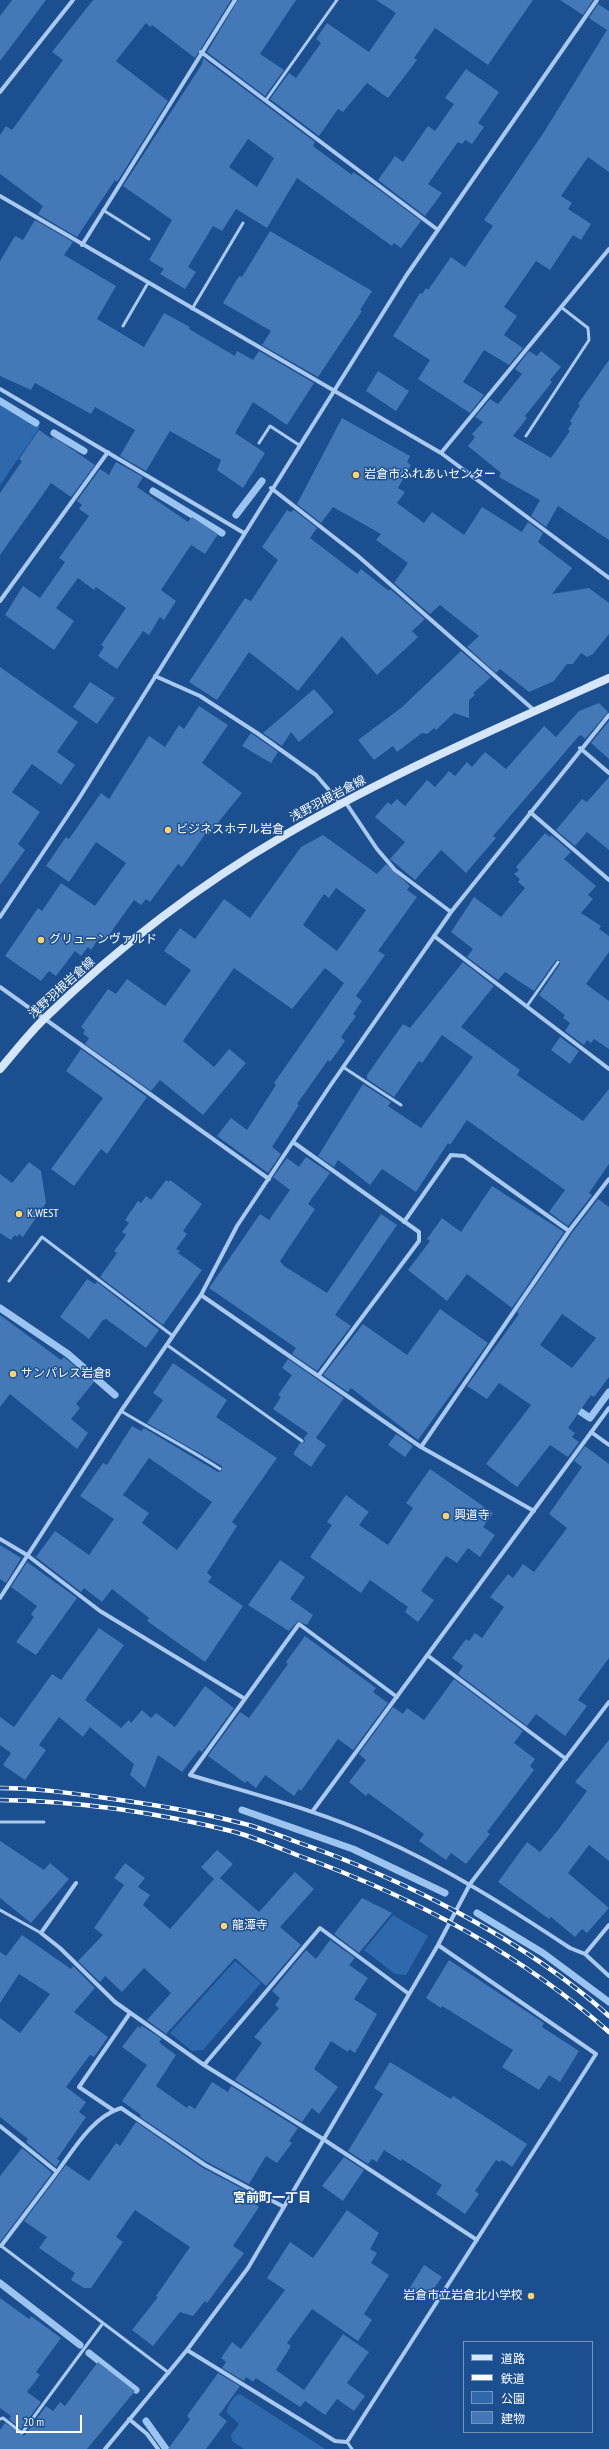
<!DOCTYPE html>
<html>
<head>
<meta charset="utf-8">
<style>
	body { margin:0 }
	#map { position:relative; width:609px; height:2449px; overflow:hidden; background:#1b4f8f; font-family:"PT Sans Narrow","Noto Sans JP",sans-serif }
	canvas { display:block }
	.legend { position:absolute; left:463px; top:2341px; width:130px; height:92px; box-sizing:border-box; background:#1b4f8f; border:1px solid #7695bc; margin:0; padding:5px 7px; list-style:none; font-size:12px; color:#fff }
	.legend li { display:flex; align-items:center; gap:8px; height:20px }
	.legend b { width:20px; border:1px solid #7695bc }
	.scale { position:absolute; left:16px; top:2415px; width:66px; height:18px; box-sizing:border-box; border:2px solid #fff; border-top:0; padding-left:5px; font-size:12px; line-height:14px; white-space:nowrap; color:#fff; -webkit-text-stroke:3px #1b4f8f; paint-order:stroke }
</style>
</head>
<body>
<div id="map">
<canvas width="609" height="2449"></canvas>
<ul class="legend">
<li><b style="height:5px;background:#d6e6fa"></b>道路</li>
<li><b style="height:5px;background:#fff"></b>鉄道</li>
<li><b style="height:11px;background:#2e69ad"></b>公園</li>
<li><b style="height:11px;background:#4478b7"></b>建物</li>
</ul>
<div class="scale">20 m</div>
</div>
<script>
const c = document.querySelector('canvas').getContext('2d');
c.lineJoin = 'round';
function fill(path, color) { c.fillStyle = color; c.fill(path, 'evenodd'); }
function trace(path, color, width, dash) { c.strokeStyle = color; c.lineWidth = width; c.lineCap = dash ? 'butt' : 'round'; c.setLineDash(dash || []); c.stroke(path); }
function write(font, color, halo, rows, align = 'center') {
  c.font = font + ' "PT Sans Narrow","Noto Sans JP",sans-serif'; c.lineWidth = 3; c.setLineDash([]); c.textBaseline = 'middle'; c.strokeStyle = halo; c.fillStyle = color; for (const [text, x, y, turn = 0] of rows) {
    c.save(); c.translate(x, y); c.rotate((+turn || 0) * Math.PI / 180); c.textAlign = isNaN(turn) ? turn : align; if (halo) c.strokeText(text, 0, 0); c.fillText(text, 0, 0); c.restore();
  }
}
const green = new Path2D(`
	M 0,404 L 40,427 L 0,485 Z
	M 393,1915 L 428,1936 L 406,1975 L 395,1974 L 364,1950 Z
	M 235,1961 L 261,1983 L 203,2050 L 192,2051 L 170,2033 Z
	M 240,2394 L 325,2449 L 244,2449 L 232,2441 L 231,2435 L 239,2424 L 227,2413 C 227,2406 233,2396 240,2394 Z`);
const stream = new Path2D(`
	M 0,401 L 36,423
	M 54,433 L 84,451
	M 153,491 L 222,533
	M 236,515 L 262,481
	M 0,1308 L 68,1354 L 115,1395
	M 572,1406 L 590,1418 L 609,1392
	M 242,1810 L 353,1849 L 445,1893
	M 477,1913 L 543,1953 L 609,2002
	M 0,2283 L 80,2345
	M 89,2353 L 136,2390
	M 146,2421 L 166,2449`);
const building = new Path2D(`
	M 12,0 L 46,0 L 0,61 L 0,16 Z
	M 93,0 L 231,0 L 195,58 L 152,25 L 150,27 L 146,23 L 116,61 L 168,101 L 117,182 L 115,180 L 77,237 L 38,214 L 43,206 L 0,174 L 0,135 L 6,126 L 12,130 L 63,60 L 52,52 Z
	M 238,0 L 296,0 L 260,54 L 284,70 L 265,96 L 207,52 Z
	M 376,0 L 533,0 L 488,65 L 435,28 L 414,58 L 417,60 L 388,98 L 367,83 L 343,112 L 338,109 L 319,136 L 270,99 L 289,73 L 296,78 L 321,43 L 316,39 L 327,23 L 369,52 L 396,13 Z
	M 560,0 L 593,0 L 583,15 Z
	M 598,4 L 609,11 L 609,172 L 588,157 L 561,196 L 572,203 L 568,209 L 591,224 L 581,240 L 573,235 L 550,270 L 536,261 L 504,307 L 517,316 L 504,335 L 523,348 L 509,365 L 484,350 L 463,382 L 484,395 L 470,413 L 418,379 L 430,360 L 393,336 L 420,293 L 422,294 L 426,288 L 428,290 L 451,257 L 465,267 L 493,226 L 484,220 L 544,132 L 607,30 L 589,18 Z
	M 203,58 L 315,142 L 313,146 L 352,175 L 353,172 L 374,186 L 421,221 L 401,248 L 394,243 L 392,246 L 297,178 L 267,228 L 236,209 L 222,231 L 213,226 L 188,267 L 196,272 L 185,289 L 160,274 L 164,269 L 149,260 L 172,220 L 123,186 L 202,64 ZM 248,139 L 274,158 L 257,187 L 229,167 Z
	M 466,69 L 499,92 L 478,123 L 484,127 L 472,144 L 465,140 L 462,144 L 458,142 L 428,184 L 442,193 L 425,216 L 378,180 L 395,156 L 403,162 L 428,126 L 435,131 L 454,104 L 445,98 Z
	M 35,220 L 73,242 L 64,255 L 116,286 L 97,319 L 144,347 L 164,313 L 190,327 L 189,329 L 235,356 L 237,351 L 253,360 L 259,351 L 314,383 L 287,425 L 253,402 L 235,433 L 265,453 L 243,488 L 217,470 L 221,460 L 170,431 L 146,471 L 120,456 L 135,430 L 95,407 L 91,414 L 35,383 L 31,390 L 0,376 L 0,261 L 15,236 L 23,240 Z
	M 270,231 L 372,291 L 360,310 L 362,311 L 318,377 L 262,345 L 271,331 L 223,303 L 239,276 L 242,277 Z
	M 529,351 L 537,356 L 541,351 L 561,367 L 550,380 L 552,382 L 525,416 L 527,418 L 513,436 L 551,458 L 570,431 L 568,429 L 572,423 L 570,421 L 580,405 L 578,404 L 609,360 L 609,540 L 558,506 L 546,527 L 531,516 L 540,500 L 499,477 L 501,473 L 468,446 L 475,437 L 472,434 L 483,422 L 475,417 L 490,399 L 498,404 L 522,374 L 515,369 Z
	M 378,371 L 409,391 L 396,411 L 366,391 Z
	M 342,418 L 410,456 L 407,462 L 411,465 L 398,488 L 405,492 L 397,503 L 424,523 L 432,512 L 464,535 L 482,507 L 522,532 L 528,522 L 543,533 L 538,542 L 572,568 L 552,594 L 589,588 L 609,603 L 609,634 L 593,654 L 587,657 L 581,653 L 573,664 L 567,664 L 554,681 L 529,692 L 500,669 L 496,673 L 467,647 L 479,636 L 440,605 L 430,614 L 394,583 L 408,563 L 376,540 L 381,534 L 333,507 L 321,523 L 297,504 Z
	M 39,430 L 52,439 L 53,437 L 63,443 L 95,465 L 71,497 L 51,483 L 0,555 L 0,493 L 22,461 L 19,459 Z
	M 116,462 L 143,477 L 137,487 L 188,522 L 192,517 L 218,534 L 205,554 L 191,545 L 161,590 L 176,601 L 164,620 L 160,617 L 149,635 L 143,631 L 117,669 L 98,656 L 104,647 L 101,645 L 126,608 L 96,587 L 94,590 L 78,578 L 56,608 L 74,621 L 54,650 L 5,615 L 23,586 L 40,598 L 65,562 L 59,558 L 89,516 L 79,509 L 82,505 L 77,501 L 100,469 L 109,475 Z
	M 287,510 L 290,512 L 294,510 L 317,528 L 310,538 L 357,574 L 361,569 L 389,591 L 390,589 L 425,619 L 412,631 L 418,637 L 414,641 L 377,675 L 342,636 L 298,691 L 249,652 L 217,700 L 189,682 L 245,598 L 251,601 L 278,560 L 262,547 Z
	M 461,651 L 491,677 L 473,693 L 475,695 L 469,700 L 469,718 L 454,713 L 436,730 L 434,728 L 427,734 L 422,733 L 397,752 L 393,746 L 374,760 L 358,740 L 401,708 Z
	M 0,667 L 78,722 L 57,752 L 75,765 L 61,785 L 32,764 L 12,792 L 40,812 L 18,844 L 25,850 L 0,885 Z
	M 90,682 L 115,698 L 97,724 L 73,707 Z
	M 314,689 L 334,712 L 299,742 L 291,732 L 282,746 L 263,733 Z
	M 599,703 L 608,712 L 585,739 L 581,735 L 578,737 L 493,836 L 496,838 L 466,873 L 441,850 L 415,880 L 390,859 L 405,842 L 375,817 L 388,802 L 391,805 L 397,799 L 405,806 L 427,780 L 435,787 L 449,771 L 455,776 L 467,762 L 472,767 L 485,752 L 506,769 L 544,726 L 556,737 L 579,711 Z
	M 199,706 L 228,725 L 202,763 L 242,793 L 208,835 L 206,833 L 182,867 L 178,864 L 150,902 L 146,899 L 141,905 L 134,900 L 104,942 L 99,938 L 91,950 L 88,947 L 81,956 L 75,951 L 56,976 L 49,971 L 41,981 L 5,956 L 38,908 L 42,911 L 61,883 L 95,906 L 126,863 L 96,842 L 69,882 L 46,866 L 66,837 L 69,839 L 101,793 L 109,799 L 149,736 L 165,747 L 179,725 L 184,729 Z
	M 609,721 L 609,759 L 591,743 Z
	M 251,733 L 278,752 L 271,763 L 242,746 Z
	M 609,777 L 609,850 L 587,832 L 575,846 L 556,830 L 582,799 L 587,802 Z
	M 545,833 L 550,837 L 551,835 L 571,852 L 564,859 L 596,886 L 588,895 L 593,899 L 581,913 L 601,926 L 599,929 L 609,936 L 609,952 L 586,984 L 609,1001 L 609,1049 L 594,1039 L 591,1043 L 587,1040 L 584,1045 L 565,1031 L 570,1023 L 563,1018 L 565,1015 L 539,995 L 560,964 L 560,960 L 556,960 L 534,991 L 505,972 L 498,980 L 467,957 L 473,949 L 451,932 L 474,897 L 501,917 L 525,888 L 518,882 L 520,879 L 514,874 L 519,870 L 516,867 Z
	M 323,835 L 377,874 L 386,864 L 410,886 L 407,890 L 417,897 L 378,951 L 385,955 L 356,996 L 362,1001 L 353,1014 L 356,1016 L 341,1037 L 345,1041 L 330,1062 L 328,1060 L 297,1104 L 299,1105 L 272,1147 L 281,1154 L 268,1173 L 217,1136 L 231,1118 L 247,1130 L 276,1085 L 274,1083 L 344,983 L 325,968 L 292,1009 L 234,968 L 183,1041 L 214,1067 L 229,1049 L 246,1063 L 203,1115 L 160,1080 L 151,1091 L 85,1044 L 89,1038 L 83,1034 L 85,1030 L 81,1027 L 108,989 L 116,994 L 127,979 L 165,1006 L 191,970 L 164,951 L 180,928 L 195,939 L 224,899 L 250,918 L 301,847 ZM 336,888 L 366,910 L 337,951 L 303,925 L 324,894 L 329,898 Z
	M 463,962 L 494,986 L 461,1027 L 520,1070 L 517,1075 L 583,1121 L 609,1089 L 609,1164 L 589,1193 L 592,1195 L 568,1226 L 549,1212 L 565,1190 L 467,1120 L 450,1145 L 448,1143 L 416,1192 L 382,1169 L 370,1185 L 338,1160 L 334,1167 L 318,1156 L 363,1084 L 391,1102 L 388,1106 L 421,1128 L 473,1057 L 442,1035 L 422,1063 L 419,1061 L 394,1097 L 367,1079 L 367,1075 L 403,1024 L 410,1028 Z
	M 560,1037 L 579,1051 L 570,1064 L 551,1050 Z
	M 81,1049 L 147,1097 L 107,1154 L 101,1149 L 74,1186 L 51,1169 L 103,1098 L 66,1071 Z
	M 306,1157 L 330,1173 L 308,1204 L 315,1209 L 280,1261 L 284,1266 L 327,1293 L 381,1214 L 397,1225 L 335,1315 L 351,1326 L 317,1371 L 292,1354 L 296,1348 L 209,1288 L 260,1214 L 269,1220 L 290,1190 L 273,1177 L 287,1158 L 299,1167 Z
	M 29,1162 L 41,1171 L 46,1203 L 23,1237 L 19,1234 L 17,1237 L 15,1235 L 11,1240 L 0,1233 L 0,1174 L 12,1183 Z
	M 166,1180 L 169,1182 L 170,1180 L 202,1204 L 183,1231 L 187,1234 L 176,1249 L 180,1251 L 178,1253 L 202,1270 L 163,1325 L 100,1277 L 117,1253 L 114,1251 L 126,1235 L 122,1232 L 129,1223 L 125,1220 L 138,1201 L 141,1203 L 146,1196 L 151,1200 Z
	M 492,1186 L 564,1232 L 512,1308 L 467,1274 L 447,1301 L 408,1270 L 430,1241 L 427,1239 L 442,1218 L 461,1232 Z
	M 598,1199 L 609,1207 L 609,1377 L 594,1397 L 591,1395 L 568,1428 L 575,1433 L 572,1437 L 579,1442 L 568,1457 L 550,1445 L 517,1487 L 486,1464 L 531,1405 L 499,1383 L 487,1399 L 467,1386 L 519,1314 L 517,1312 L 572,1233 ZM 562,1314 L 596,1338 L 572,1368 L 540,1345 Z
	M 87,1279 L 95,1284 L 97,1282 L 159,1330 L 146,1348 L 106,1319 L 103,1320 L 89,1339 L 60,1317 Z
	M 440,1309 L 488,1343 L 418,1440 L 351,1388 L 348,1392 L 323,1375 L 363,1324 L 407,1355 Z
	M 0,1315 L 61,1360 L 64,1357 L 94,1382 L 76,1404 L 80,1408 L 71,1419 L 88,1433 L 77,1449 L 10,1394 L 0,1407 Z
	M 288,1359 L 344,1398 L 316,1438 L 326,1445 L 311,1467 L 293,1454 L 300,1443 L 305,1442 L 304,1438 L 308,1433 L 273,1409 L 281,1397 L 278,1395 L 292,1375 L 282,1368 Z
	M 173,1363 L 227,1400 L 216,1417 L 277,1458 L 232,1522 L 237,1526 L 207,1573 L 212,1577 L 208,1582 L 243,1606 L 205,1662 L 147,1621 L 149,1618 L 112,1589 L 102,1602 L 84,1588 L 81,1592 L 36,1557 L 55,1531 L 89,1555 L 114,1519 L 80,1496 L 103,1463 L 107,1465 L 132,1426 L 141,1431 L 144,1428 L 218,1472 L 222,1471 L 222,1466 L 147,1423 L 163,1400 L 153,1393 ZM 149,1458 L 212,1502 L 177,1550 L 142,1523 L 149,1513 L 123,1495 Z
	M 396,1434 L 413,1446 L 405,1457 L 388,1445 Z
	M 585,1446 L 609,1464 L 609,1658 L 578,1700 L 587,1706 L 565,1736 L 536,1714 L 527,1726 L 458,1674 L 463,1666 L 452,1658 L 466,1639 L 469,1641 L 475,1633 L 482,1638 L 504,1607 L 490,1597 L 508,1574 L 513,1578 L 523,1564 L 534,1572 L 567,1528 L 549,1514 L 582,1467 L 574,1461 Z
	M 430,1469 L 493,1513 L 483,1527 L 495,1535 L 480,1557 L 468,1548 L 457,1563 L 446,1556 L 421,1591 L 434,1600 L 418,1622 L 405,1612 L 408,1607 L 370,1580 L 361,1593 L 310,1557 L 332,1525 L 327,1522 L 346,1495 L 369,1512 L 359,1525 L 388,1545 L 413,1508 L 406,1503 Z
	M 0,1545 L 21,1558 L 6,1583 L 0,1579 Z
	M 280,1560 L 305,1577 L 290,1599 L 313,1615 L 307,1625 L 298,1621 L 289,1631 L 248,1605 Z
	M 27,1562 L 77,1598 L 36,1655 L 16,1642 L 34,1617 L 31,1614 L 37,1606 L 11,1587 Z
	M 99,1628 L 124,1645 L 85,1700 L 121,1728 L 129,1720 L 131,1723 L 142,1710 L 151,1718 L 156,1713 L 175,1727 L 205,1686 L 234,1708 L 202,1752 L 199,1750 L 182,1772 L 158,1755 L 145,1788 L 130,1775 L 134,1764 L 90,1727 L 83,1737 L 59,1717 L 39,1745 L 46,1750 L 25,1780 L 3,1765 L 11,1753 L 0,1745 L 0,1717 L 14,1727 L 52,1674 L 61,1680 Z
	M 305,1636 L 376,1688 L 373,1692 L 388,1703 L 353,1750 L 338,1739 L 301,1791 L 299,1789 L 294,1796 L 265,1775 L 256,1788 L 247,1781 L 245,1783 L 208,1756 L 240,1712 L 249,1718 L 288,1664 L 286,1662 Z
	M 454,1679 L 523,1731 L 514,1743 L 535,1759 L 530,1766 L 534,1770 L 487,1832 L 490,1834 L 466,1864 L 451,1853 L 446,1860 L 419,1841 L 424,1834 L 368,1793 L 366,1796 L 349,1782 L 366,1760 L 359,1754 L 393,1707 L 403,1714 L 407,1708 L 424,1720 Z
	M 609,1740 L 609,1861 L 589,1845 L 568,1873 L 609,1908 L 587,1933 L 582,1929 L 575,1937 L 551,1917 L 549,1919 L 498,1882 L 527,1842 L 540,1852 L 558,1830 L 587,1791 L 575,1782 Z
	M 0,1841 L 44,1870 L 50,1863 L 69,1879 L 31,1923 L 0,1898 Z
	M 217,1850 L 233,1864 L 220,1878 L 259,1912 L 295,1872 L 314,1889 L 280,1927 L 301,1945 L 266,1986 L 235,1958 L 166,2034 L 147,2020 L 171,1993 L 144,1968 L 122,1992 L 105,1976 L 100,1982 L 78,1961 L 103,1935 L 94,1928 L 124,1885 L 114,1878 L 125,1863 L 145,1878 L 138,1887 L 150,1895 L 143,1905 L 170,1929 L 214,1879 L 201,1867 Z
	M 362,1898 L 392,1913 L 359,1953 L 334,1934 Z
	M 22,1935 L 71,1969 L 73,1966 L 95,1988 L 74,2012 L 108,2037 L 94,2057 L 90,2055 L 66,2087 L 86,2102 L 79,2112 L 86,2117 L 57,2159 L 60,2161 L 56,2167 L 26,2142 L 28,2139 L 0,2117 L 0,2018 L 20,2033 L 50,1994 L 19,1974 L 0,2003 L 0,1952 L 6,1956 Z
	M 330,1940 L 355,1958 L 349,1965 L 368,1978 L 354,1999 L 377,2014 L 355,2053 L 349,2049 L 348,2052 L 331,2041 L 314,2069 L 338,2087 L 319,2114 L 312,2108 L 302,2122 L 235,2080 L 262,2043 L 254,2037 L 279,2008 L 275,2005 L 280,1998 L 272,1991 L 306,1950 L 316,1959 Z
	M 449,1960 L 544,2023 L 542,2027 L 579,2051 L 560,2082 L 549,2075 L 539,2090 L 502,2067 L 513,2050 L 442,2006 L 441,2008 L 426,1998 Z
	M 138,2026 L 140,2028 L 142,2026 L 162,2039 L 159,2042 L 161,2044 L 176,2055 L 156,2086 L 187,2108 L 189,2105 L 195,2109 L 212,2082 L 228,2092 L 231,2086 L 298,2128 L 289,2141 L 292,2143 L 277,2163 L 266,2156 L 249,2184 L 207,2162 L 140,2117 L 141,2115 L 122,2101 L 147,2065 L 122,2047 Z
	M 390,2062 L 451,2099 L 453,2096 L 527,2144 L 512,2167 L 502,2160 L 500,2162 L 496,2160 L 475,2191 L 479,2194 L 465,2214 L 436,2194 L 442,2185 L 402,2159 L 401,2161 L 384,2150 L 377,2162 L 372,2159 L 368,2164 L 348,2151 L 383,2094 L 374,2088 Z
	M 136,2122 L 203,2168 L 245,2190 L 242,2195 L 259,2207 L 233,2246 L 244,2253 L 207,2303 L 205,2301 L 193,2316 L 180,2312 L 153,2346 L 132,2330 L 158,2297 L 156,2296 L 190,2247 L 135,2210 L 116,2237 L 123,2242 L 91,2288 L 84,2288 L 71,2280 L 75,2273 L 39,2248 L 47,2237 L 24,2221 L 66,2165 L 89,2181 L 116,2143 L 120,2146 Z
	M 22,2148 L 52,2173 L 0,2242 L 0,2176 Z
	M 344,2157 L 364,2170 L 343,2201 L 322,2186 Z
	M 347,2210 L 379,2233 L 370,2249 L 377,2253 L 371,2263 L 389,2275 L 364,2314 L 372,2320 L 358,2341 L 312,2309 L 287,2343 L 291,2346 L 276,2370 L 304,2390 L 343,2334 L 369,2352 L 347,2383 L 365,2396 L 354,2411 L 337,2399 L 325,2415 L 305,2401 L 300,2407 L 256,2378 L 253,2382 L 246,2377 L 244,2381 L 222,2368 L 226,2362 L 221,2358 L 232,2342 L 241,2349 L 285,2290 L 267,2278 L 290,2242 L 313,2258 Z
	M 424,2265 L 442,2277 L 426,2300 L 409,2289 Z
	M 0,2298 L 29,2319 L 31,2316 L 61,2338 L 36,2372 L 40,2375 L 27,2392 L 41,2402 L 21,2429 L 9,2419 L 11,2416 L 0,2408 Z
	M 98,2362 L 135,2391 L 87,2449 L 0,2449 L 0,2430 L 5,2423 L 24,2436 L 46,2406 L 53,2411 L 60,2402 L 65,2406 Z
	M 218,2373 L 240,2386 L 219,2415 L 227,2421 L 206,2449 L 168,2449 L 190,2419 L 187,2416 Z`);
const lane = new Path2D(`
	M 266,100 L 337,0
	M 103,210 L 149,239
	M 192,309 L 243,223
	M 123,326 L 148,283
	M 526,436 L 589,340 L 588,328 L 561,307
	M 259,443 L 270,426 L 299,445
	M 527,1006 L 558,962
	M 343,1067 L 401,1105
	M 9,1281 L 42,1237 L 173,1336
	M 167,1345 L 302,1441
	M 121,1411 C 154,1431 188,1448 220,1469
	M 0,1822 L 44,1822
	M 0,1910 L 41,1933
	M 0,2245 L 169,2373
	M 0,2419 L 3,2418 L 22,2433 L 103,2323
	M 347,2442 L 352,2449`);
const street = new Path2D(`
	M 201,52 L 438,230
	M 0,92 L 73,0
	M 0,196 L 441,453 L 609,578
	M 82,245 L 235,0
	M 0,389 L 244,533
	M 441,453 L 609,249
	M 271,488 L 358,556 L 535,711
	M 0,601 L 108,452
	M 155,676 L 200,696 L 257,733 L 316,775 L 341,804
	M 580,748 L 609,773
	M 346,803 L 377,849 L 395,870 L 451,912
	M 530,812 L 609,880
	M 0,917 L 78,800 L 406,276 L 597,0
	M 434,936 L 609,1069
	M 0,987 L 269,1179
	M 293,1142 L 419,1232 L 419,1241 L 319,1375
	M 404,1222 L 451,1155 L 464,1156 L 569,1231
	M 201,1295 L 421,1447 L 534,1511
	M 591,1432 L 609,1445
	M 421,1447 L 569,1231 L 609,1179
	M 0,1539 L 27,1555 L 100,1611 L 245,1699
	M 0,1598 L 121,1411 L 201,1295 L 237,1226 L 330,1086 L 451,912 L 609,715
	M 427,1655 L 566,1759
	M 397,1697 L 299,1624 L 190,1775 C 253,1794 317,1810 377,1837 C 445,1867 508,1907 570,1948 L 585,1954 L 609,1976
	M 312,1812 L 609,1408
	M 76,1883 L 41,1933 L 60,1948 L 115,2002 L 204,2065 L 323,2139 L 477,2240
	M 585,1954 L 609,1925
	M 204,2065 L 320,1928 L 409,1994
	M 113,2110 L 79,2087 L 130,2013
	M 0,2126 L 57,2172 L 1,2246
	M 57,2172 C 74,2149 92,2117 121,2108 L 205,2165 L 284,2207
	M 187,2350 L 335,2441 L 347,2442 L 596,2054 L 438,1945
	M 129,2419 L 147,2434 L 158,2449
	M 105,2449 L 187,2350 L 248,2268 L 438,1945 L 470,1884 L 609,1702`);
const secondary = new Path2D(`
	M 0,1069 C 15,1052 29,1033 46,1017 C 117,948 199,885 285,835 C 388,775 501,726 609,678`);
const rail = new Path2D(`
	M 0,1788 C 35,1788 71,1793 106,1798 C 150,1804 194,1811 237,1822 C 256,1826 275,1834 294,1841 C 401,1878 524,1939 609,2016
	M 0,1800 C 76,1801 160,1813 235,1832 C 256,1838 277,1847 297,1855 C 409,1895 520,1953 609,2032`);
const markers = [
	[356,475,4,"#ffd166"],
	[168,830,4,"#ffd166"],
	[41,940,4,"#ffd166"],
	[19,1214,4,"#ffd166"],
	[13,1374,4,"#ffd166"],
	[446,1516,4,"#ffd166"],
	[224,1926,4,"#ffd166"],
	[531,2296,4,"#ffd166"]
];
const poiNames = [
	["岩倉市ふれあいセンター",364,475],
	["ビジネスホテル岩倉",176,830],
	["グリューンヴァルド",49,940],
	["K.WEST",27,1214],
	["サンパレス岩倉B",21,1374],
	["興道寺",454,1516],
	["龍潭寺",232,1926],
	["岩倉市立岩倉北小学校",523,2296,"right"]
];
const streetNames = [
	["浅野羽根岩倉線",328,799,-28],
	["浅野羽根岩倉線",62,988,-42]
];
const neighbourhoodNames = [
	["宮前町一丁目",272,2198]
];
fill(green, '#2e69ad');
trace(stream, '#9cc4f0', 7);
fill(building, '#4478b7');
trace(lane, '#a9c9ee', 3);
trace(street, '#a9c9ee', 4);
trace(secondary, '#d6e6fa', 8);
trace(rail, '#fff', 4.5);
trace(rail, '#1b4f8f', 3, [9]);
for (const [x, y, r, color] of markers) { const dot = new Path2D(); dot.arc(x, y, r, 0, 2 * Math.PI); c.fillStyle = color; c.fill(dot); trace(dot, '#1b4f8f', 1.5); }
write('12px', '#fff', '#1b4f8f', poiNames, 'left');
write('12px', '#fff', '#1b4f8f', streetNames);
write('bold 13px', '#fff', '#1b4f8f', neighbourhoodNames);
</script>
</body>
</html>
